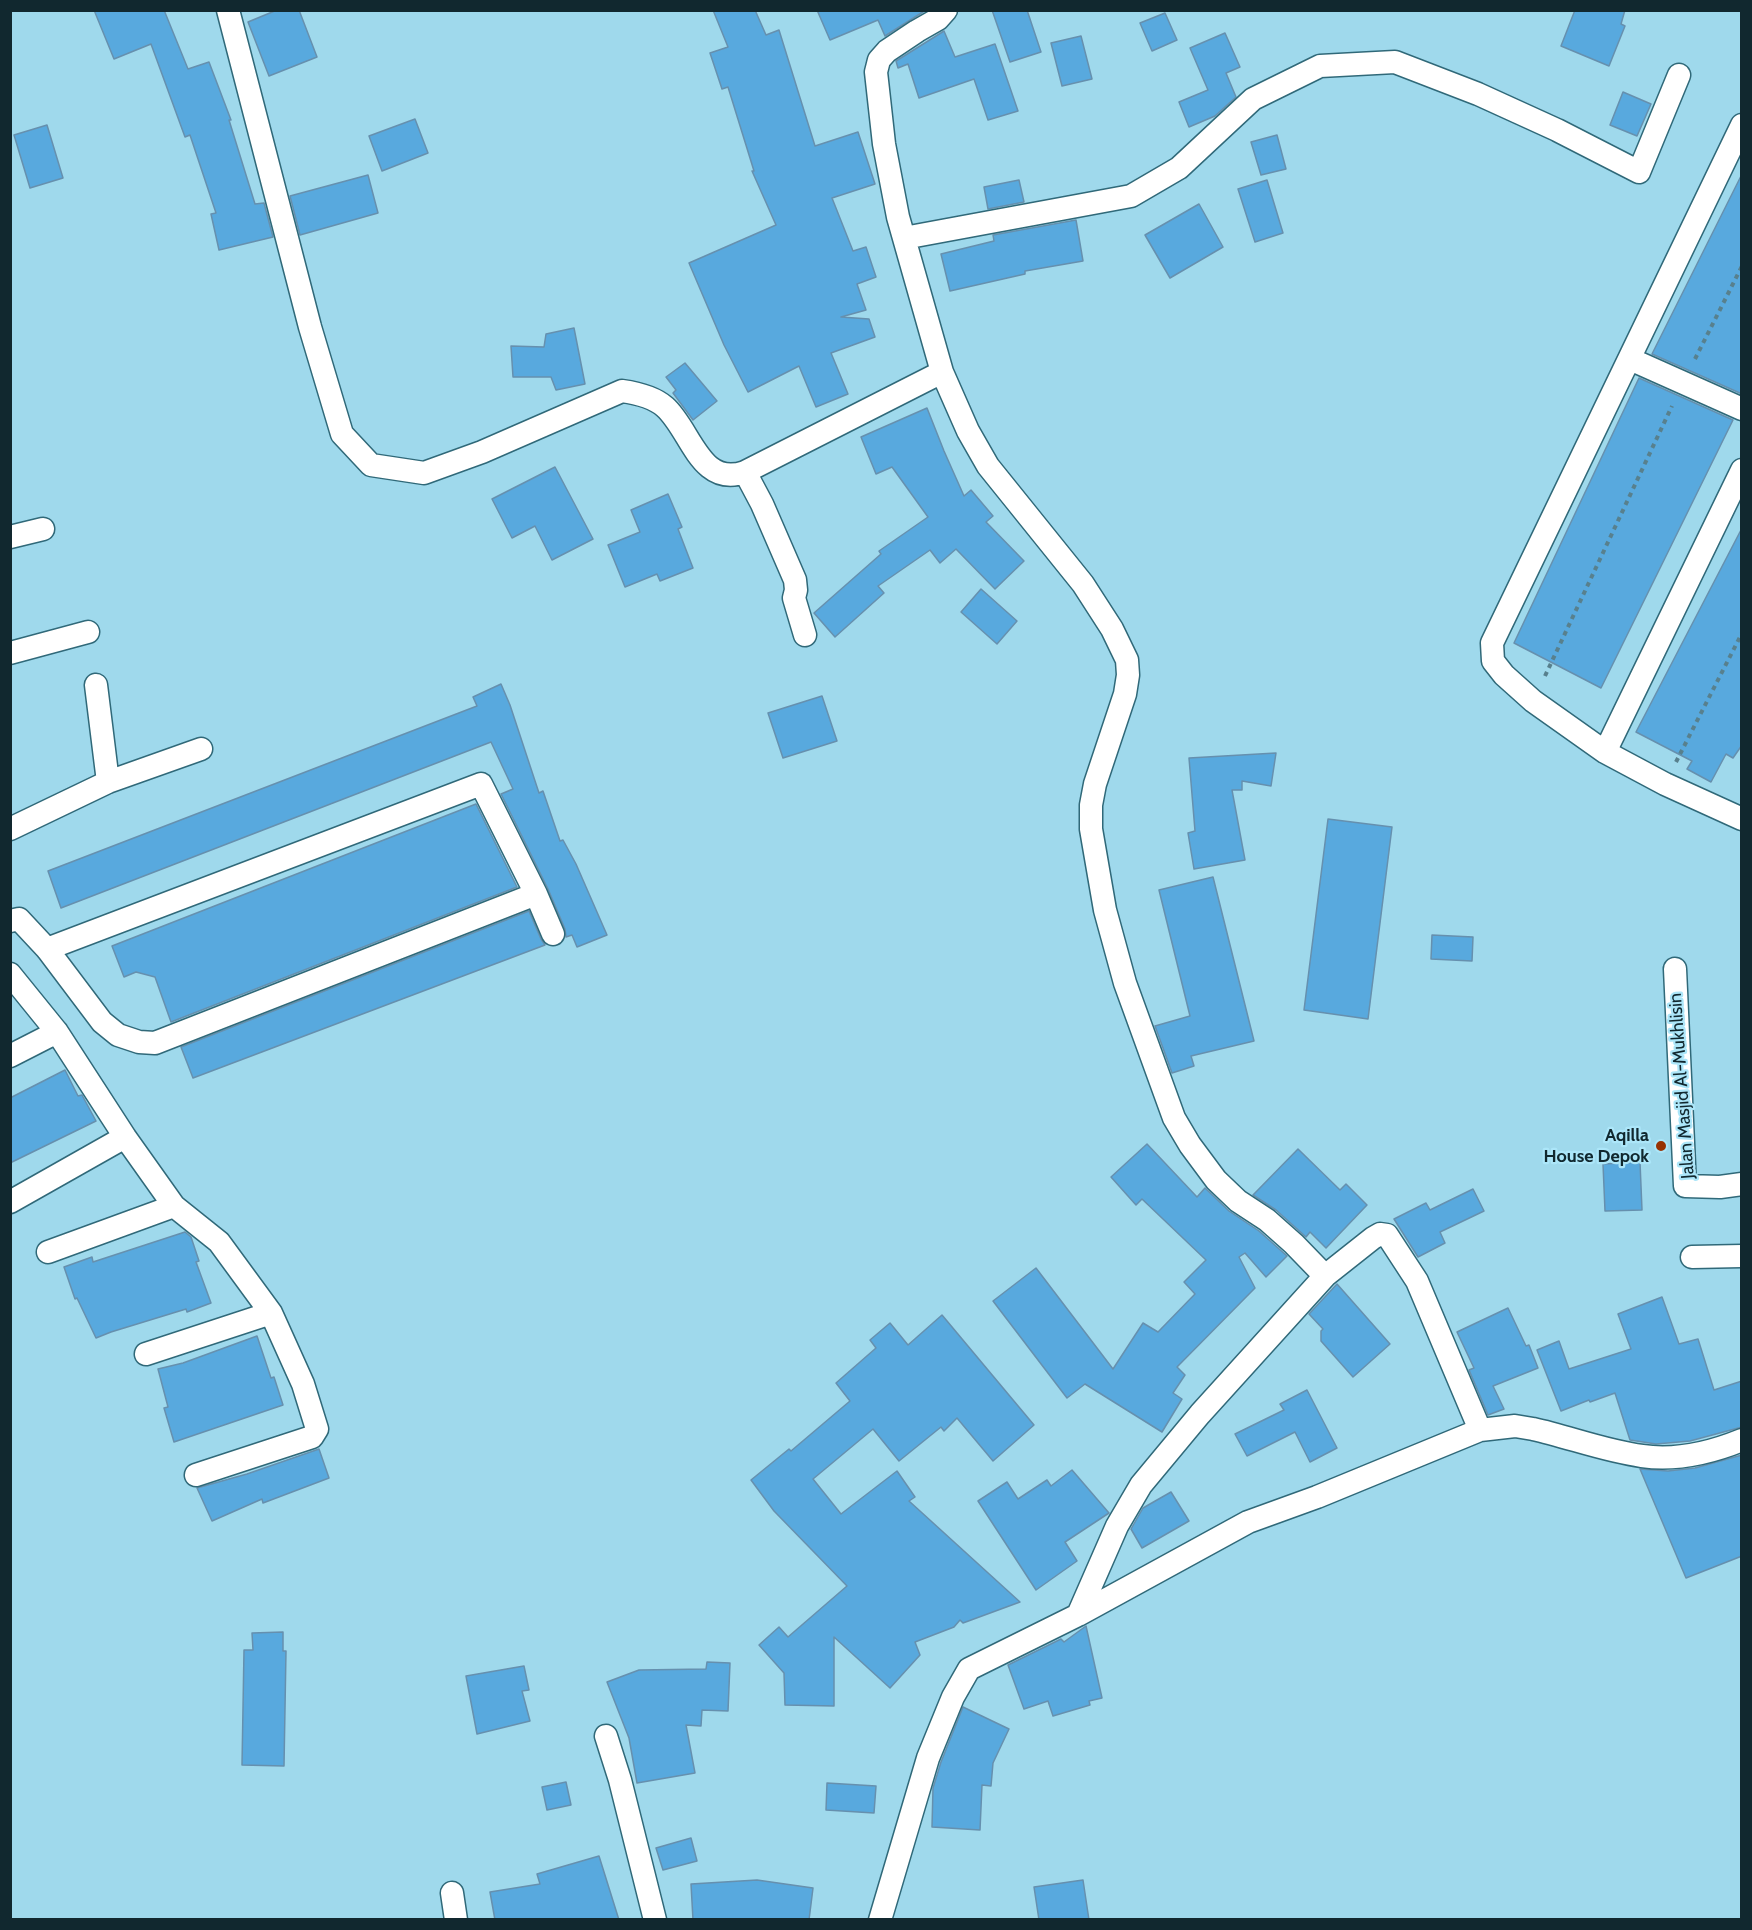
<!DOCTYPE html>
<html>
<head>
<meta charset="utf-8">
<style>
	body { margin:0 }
	#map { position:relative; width:1752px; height:1930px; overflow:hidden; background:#9fd9ec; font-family:Cabin,sans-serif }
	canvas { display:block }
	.frame { position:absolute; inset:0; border:12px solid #11282f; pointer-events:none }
</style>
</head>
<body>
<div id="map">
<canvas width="1752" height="1930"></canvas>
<div class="frame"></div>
</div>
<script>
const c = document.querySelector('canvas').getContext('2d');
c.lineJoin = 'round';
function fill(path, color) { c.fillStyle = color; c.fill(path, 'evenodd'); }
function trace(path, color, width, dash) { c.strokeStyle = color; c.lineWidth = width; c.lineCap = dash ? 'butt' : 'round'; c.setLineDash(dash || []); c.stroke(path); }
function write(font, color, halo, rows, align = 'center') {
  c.font = font + ' Cabin,sans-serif'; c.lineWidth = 4.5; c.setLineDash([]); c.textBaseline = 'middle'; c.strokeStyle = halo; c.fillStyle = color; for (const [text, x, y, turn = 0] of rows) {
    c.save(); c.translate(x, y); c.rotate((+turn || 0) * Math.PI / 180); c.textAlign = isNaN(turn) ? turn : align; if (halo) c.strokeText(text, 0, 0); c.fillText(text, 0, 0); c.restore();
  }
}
const building = new Path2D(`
	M 94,10 L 164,10 L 188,69 L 209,62 L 231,120 L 229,120 L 255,204 L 264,203 L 273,237 L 219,250 L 211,214 L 216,213 L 190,135 L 185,137 L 151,44 L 114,59 Z
	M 277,10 L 299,10 L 317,57 L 269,76 L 248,22 Z
	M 713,10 L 755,10 L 766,35 L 779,30 L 815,146 L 858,132 L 875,184 L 832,198 L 853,251 L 866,247 L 876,277 L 857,284 L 866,310 L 841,317 L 869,319 L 875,337 L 831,353 L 848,394 L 816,407 L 799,366 L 748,392 L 724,345 L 689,263 L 776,225 L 752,171 L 754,171 L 728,87 L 722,89 L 710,53 L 728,47 Z
	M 817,10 L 926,10 L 885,36 L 878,20 L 830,40 Z
	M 992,10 L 1027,10 L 1041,52 L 1010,62 Z
	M 1575,10 L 1625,10 L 1621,24 L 1625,26 L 1609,66 L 1561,46 Z
	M 1165,13 L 1177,40 L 1152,51 L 1140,23 Z
	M 944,31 L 955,57 L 995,44 L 1018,111 L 988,120 L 974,79 L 919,98 L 908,64 L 898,68 L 896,61 Z
	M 1225,33 L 1240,67 L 1226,73 L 1236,97 L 1215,116 L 1189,127 L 1179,102 L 1208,90 L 1190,48 Z
	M 1081,36 L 1092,79 L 1062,86 L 1051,43 Z
	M 1623,92 L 1651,104 L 1637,136 L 1610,125 Z
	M 415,119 L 428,153 L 382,171 L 369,136 Z
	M 47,125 L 63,178 L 30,188 L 14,135 Z
	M 1277,135 L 1286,169 L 1261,175 L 1251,142 Z
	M 1742,174 L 1742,394 L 1652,354 Z
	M 368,175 L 378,213 L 300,235 L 290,196 Z
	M 1019,180 L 1024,202 L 988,209 L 984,187 Z
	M 1267,180 L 1283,233 L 1255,242 L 1238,189 Z
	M 1199,204 L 1223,247 L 1170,278 L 1145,235 Z
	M 1076,220 L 1083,261 L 1025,271 L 1025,274 L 950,291 L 941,254 L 994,241 L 993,235 Z
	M 574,328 L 585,384 L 556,390 L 551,377 L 513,377 L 511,346 L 544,347 L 546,334 Z
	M 685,363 L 717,401 L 693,420 L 673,393 L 676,390 L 666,377 Z
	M 1639,378 L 1733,420 L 1601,688 L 1514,643 Z
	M 927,408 L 944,451 L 964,496 L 971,490 L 993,516 L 986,522 L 1024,561 L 995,589 L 956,549 L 940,563 L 930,550 L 878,586 L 884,593 L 835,637 L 814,613 L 881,554 L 879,551 L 928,517 L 892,467 L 876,474 L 861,437 Z
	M 555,467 L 593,539 L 552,560 L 535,526 L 512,538 L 492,499 Z
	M 668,494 L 682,527 L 678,529 L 693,568 L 660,581 L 657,574 L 625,587 L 608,545 L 640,532 L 631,510 Z
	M 1742,528 L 1742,745 L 1733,758 L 1726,754 L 1711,782 L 1687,769 L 1692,761 L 1636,732 Z
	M 981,589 L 1017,621 L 997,644 L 961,612 Z
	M 501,684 L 510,705 L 539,793 L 543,791 L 560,841 L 563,840 L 576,864 L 607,935 L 577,947 L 572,935 L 566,937 L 565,929 L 548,889 L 501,794 L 513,789 L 491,742 L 61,908 L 48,871 L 477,706 L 473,697 Z
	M 822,696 L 837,741 L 783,758 L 768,713 Z
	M 1276,753 L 1271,786 L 1242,781 L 1242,790 L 1232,790 L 1245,860 L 1194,869 L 1188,833 L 1195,831 L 1189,758 Z
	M 476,804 L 517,887 L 171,1022 L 155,977 L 136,972 L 124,977 L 112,946 Z
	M 1328,819 L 1392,827 L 1368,1019 L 1304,1010 Z
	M 1213,877 L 1254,1041 L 1191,1056 L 1194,1066 L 1172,1073 L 1155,1026 L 1190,1016 L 1159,890 Z
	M 529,911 L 541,939 L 545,945 L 193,1078 L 181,1047 Z
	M 1432,935 L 1473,937 L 1472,961 L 1431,959 Z
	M 65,1070 L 78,1096 L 82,1095 L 96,1121 L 10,1163 L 10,1098 Z
	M 1147,1144 L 1197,1197 L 1205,1188 L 1229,1211 L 1259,1231 L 1287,1256 L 1266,1277 L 1245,1253 L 1239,1257 L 1255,1288 L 1177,1367 L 1185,1375 L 1173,1393 L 1182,1399 L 1162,1432 L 1085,1384 L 1067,1398 L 993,1301 L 1036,1268 L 1113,1369 L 1143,1323 L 1158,1332 L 1195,1294 L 1184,1282 L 1206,1260 L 1142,1199 L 1136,1205 L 1111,1177 Z
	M 1298,1149 L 1340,1190 L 1346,1184 L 1367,1205 L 1326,1248 L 1310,1232 L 1306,1237 L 1276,1210 L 1253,1195 Z
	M 1640,1162 L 1642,1210 L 1605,1211 L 1603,1164 Z
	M 1473,1189 L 1484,1211 L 1440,1232 L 1445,1243 L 1418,1257 L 1394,1219 L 1426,1203 L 1430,1210 Z
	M 185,1232 L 191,1237 L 199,1261 L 196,1262 L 211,1303 L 187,1312 L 186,1309 L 111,1332 L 96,1338 L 77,1298 L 75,1299 L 64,1267 L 92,1257 L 93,1262 Z
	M 1337,1284 L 1390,1344 L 1353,1377 L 1321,1341 L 1321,1331 L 1323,1329 L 1309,1314 Z
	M 1662,1297 L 1679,1344 L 1698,1339 L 1714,1390 L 1742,1381 L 1742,1427 L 1690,1441 L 1656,1444 L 1630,1440 L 1615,1393 L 1590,1402 L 1589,1400 L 1561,1411 L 1537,1350 L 1559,1341 L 1569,1369 L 1631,1349 L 1618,1314 Z
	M 1508,1308 L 1526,1346 L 1529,1345 L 1538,1368 L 1493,1386 L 1504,1409 L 1488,1415 L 1469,1370 L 1474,1368 L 1457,1332 Z
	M 942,1315 L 1034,1425 L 993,1461 L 957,1418 L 944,1431 L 941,1427 L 899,1461 L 873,1429 L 813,1479 L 841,1514 L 897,1471 L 915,1497 L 909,1501 L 1020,1602 L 963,1623 L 960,1620 L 954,1627 L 915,1642 L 920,1655 L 890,1688 L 834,1637 L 834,1706 L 785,1705 L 784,1673 L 759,1645 L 779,1627 L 788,1637 L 847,1586 L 774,1511 L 751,1480 L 789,1449 L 791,1451 L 850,1401 L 836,1383 L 876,1348 L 870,1340 L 890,1323 L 908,1345 Z
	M 257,1336 L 271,1378 L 274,1377 L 283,1405 L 174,1442 L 164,1408 L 168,1407 L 158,1369 L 183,1363 Z
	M 1307,1390 L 1337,1448 L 1310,1462 L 1295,1432 L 1247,1456 L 1235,1434 L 1284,1410 L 1280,1404 Z
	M 319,1449 L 329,1478 L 263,1503 L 262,1499 L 212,1521 L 197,1488 L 247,1474 Z
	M 1742,1455 L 1742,1556 L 1686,1578 L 1640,1469 L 1668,1471 L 1695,1468 Z
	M 1072,1470 L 1109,1513 L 1065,1542 L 1077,1561 L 1036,1590 L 978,1501 L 1007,1482 L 1018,1499 L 1047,1480 L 1051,1486 Z
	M 1171,1492 L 1189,1521 L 1142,1548 L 1131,1529 L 1143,1508 Z
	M 1086,1626 L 1102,1698 L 1089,1701 L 1090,1705 L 1053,1716 L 1048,1701 L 1024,1709 L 1008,1665 L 1061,1639 L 1064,1642 Z
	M 283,1632 L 283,1651 L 286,1651 L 284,1766 L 242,1765 L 244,1650 L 253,1650 L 252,1633 Z
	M 707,1662 L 730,1663 L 728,1711 L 702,1710 L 701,1726 L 686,1725 L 695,1773 L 637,1783 L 629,1738 L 607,1682 L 639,1670 L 706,1669 Z
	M 524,1666 L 529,1690 L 522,1691 L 530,1721 L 477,1734 L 466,1676 Z
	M 963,1707 L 1009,1729 L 993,1763 L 991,1786 L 982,1785 L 980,1830 L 932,1827 L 933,1788 L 941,1762 Z
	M 566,1782 L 571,1805 L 547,1810 L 542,1787 Z
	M 827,1783 L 876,1786 L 874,1813 L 826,1810 Z
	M 691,1838 L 697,1861 L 663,1870 L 656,1848 Z
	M 599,1856 L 619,1920 L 495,1920 L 490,1892 L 540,1884 L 537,1874 Z
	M 757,1880 L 813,1888 L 809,1920 L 693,1920 L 691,1884 Z
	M 1083,1880 L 1089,1920 L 1039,1920 L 1034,1887 Z`);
const path = new Path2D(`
	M 1695,359 L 1742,266
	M 1545,676 L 1672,406
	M 1676,762 L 1742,633`);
const minor = new Path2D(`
	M 228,10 L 310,327 L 342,434 L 371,465 L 424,473 L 482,452 L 622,391 C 636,393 654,397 665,407 C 691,430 700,488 745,472 L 762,504 L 795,580 L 796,590 L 794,598 L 805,635
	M 946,10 L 938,19 L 917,31 L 887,51 L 879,60 L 876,72 L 884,144 L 898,217 L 942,372 L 968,431 L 988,466 L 1083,584 L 1112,629 L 1127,660 L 1128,675 L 1125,694 L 1095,784 L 1091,805 L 1091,829 L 1105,910 L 1125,983 L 1174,1118 L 1190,1145 L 1216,1180 L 1238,1201 L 1267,1220 L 1294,1244 L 1325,1276 L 1200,1414 L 1141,1485 L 1117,1526 L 1078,1615
	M 1742,125 L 1492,643 L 1493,661 L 1504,675 L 1533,701 L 1605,752 L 1665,784 L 1742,819
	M 904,238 L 1131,196 L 1179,168 L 1253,99 L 1320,66 L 1395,62 L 1478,94 L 1557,130 L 1639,172 L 1679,75
	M 1630,359 L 1742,409
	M 745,472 L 942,372
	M 10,537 L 43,529
	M 10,653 L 88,632
	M 96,685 L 108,782
	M 1605,752 L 1742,470
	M 10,829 L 108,782 L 201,749
	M 10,921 L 19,919 L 47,949 L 102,1022 L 118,1035 L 139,1042 L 155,1043 L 536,894 L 553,934
	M 47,949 L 481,784 L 536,894
	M 1675,969 L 1685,1186 L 1720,1187 L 1742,1184
	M 10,974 L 57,1032 L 125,1137 L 174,1206 L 219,1242 L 271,1313 L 303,1384 L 317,1429 L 312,1437 L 196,1475
	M 10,1056 L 57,1032
	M 10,1202 L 125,1137
	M 48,1252 L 174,1206
	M 1692,1257 L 1742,1256
	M 1325,1276 L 1373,1238 L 1380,1234 L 1387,1235 L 1417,1281 L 1480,1430
	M 146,1354 L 271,1313
	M 606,1736 L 620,1780 L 655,1920
	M 452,1893 L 456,1920
	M 880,1920 L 928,1758 L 953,1697 L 969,1669 L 1078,1615 L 1248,1522 L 1317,1497 L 1480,1430 L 1515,1426 L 1533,1429 C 1569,1437 1605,1451 1642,1456 C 1676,1461 1710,1453 1742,1440`);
const markers = [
	[1661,1146,6,"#973202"]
];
const streetNames = [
	["Jalan Masjid Al-Mukhlisin",1682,1086,-94]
];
const poiNames = [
	["Aqilla",1649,1136],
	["House Depok",1649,1157]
];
fill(building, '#58a9de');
trace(building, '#6690ae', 1.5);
trace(minor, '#306979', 25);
trace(path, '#58808d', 4, [4.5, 4.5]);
trace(minor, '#fff', 22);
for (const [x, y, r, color] of markers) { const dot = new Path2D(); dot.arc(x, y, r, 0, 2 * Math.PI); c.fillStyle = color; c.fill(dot); trace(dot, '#ace6f9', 2); }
write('18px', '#11282f', '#ace6f9', streetNames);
write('bold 18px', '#11282f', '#ace6f9', poiNames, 'right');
</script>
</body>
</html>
